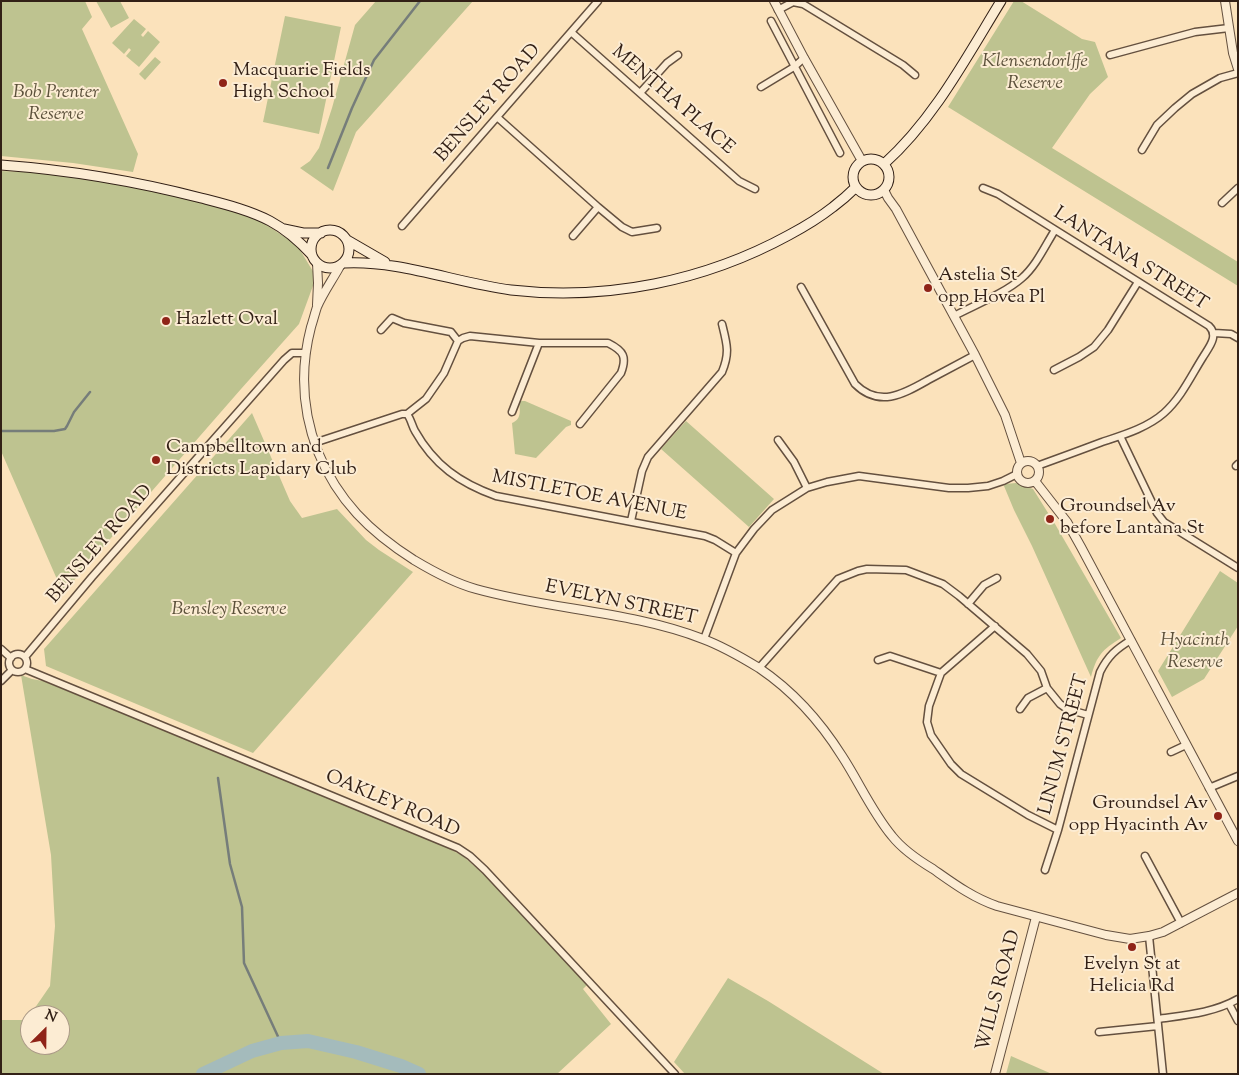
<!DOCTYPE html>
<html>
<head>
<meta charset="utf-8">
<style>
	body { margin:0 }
	#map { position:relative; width:1239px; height:1075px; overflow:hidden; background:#fbe2bb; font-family:"Sorts Mill Goudy",serif }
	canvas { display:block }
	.frame { position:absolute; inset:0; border:2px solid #322016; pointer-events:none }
	.north { position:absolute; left:20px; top:1005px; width:50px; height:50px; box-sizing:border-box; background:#fcecd3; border:1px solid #ab9a87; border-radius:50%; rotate:23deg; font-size:14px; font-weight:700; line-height:20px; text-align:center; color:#322016 }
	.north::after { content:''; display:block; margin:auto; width:18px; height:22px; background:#8f2418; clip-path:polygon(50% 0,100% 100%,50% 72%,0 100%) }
</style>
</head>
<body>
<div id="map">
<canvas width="1239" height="1075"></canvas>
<div class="frame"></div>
<div class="north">N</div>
</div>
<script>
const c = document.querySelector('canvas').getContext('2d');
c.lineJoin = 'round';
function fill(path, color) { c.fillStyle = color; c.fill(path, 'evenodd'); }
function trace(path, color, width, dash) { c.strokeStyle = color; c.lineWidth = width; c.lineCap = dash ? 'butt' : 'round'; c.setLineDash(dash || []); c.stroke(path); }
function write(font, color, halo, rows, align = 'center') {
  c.font = font + ' "Sorts Mill Goudy",serif'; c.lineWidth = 4; c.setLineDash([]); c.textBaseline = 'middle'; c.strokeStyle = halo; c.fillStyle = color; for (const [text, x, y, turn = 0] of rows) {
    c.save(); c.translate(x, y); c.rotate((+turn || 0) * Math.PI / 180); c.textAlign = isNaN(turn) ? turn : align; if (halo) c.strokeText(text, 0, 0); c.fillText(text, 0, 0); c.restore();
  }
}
const green = new Path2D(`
	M 1,1 L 85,1 L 92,17 L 82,29 L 138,154 L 133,172 L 73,163 L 1,156 Z
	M 96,1 L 120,1 L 129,18 L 111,28 Z
	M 376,1 L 473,1 L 356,132 L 333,191 L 300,168 L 310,161 L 319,148 L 332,108 L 355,25 Z
	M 1014,1 L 1021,1 L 1082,39 L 1095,42 L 1108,77 L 1090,94 L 1052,148 L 1238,262 L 1238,286 L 948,107 Z
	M 285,16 L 341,27 L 319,134 L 263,122 Z
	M 134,19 L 146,29 L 141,35 L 143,37 L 148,31 L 160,42 L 139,67 L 126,56 L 131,50 L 129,48 L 124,54 L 112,43 Z
	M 155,57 L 161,62 L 145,80 L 139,74 Z
	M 1,171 L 48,173 L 127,184 L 235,211 L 262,222 L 297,245 L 314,273 L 314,283 L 299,324 L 241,389 L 63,593 L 1,451 Z
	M 519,401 L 525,401 L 571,421 L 571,425 L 566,427 L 536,458 L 515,454 L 512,423 C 522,419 520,410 519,401 Z
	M 252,413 L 290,501 L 302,518 L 337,509 L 366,540 L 379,550 L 413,572 L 253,753 L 46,666 L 44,649 Z
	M 686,421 L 774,499 L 749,527 L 661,449 Z
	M 1016,483 L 1033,489 L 1055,524 L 1121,638 C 1102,650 1097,655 1091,677 L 1032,546 L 1014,510 L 1004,486 L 1005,484 Z
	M 1220,571 L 1238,583 L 1238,626 L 1204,679 L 1172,697 L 1158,671 Z
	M 21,675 L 32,679 L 43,681 L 340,802 L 444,846 L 463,856 L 488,878 L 587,985 L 583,989 L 611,1024 L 557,1074 L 1,1074 L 1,1020 L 27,1020 L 30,1016 L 30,1045 L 60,1045 L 60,1015 L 30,1015 L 50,986 L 55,926 L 51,855 Z
	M 728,978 L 768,1001 L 884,1074 L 685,1074 L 674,1062 Z
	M 1011,1056 L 1052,1074 L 1006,1074 Z`);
const stream = new Path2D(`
	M 328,168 L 352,108 L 374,60 L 420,1
	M 1,431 L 54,431 L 65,429 L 67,426 L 74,412 L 90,392
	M 218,778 L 230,864 L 242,907 L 244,963 L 281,1043`);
const river = new Path2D(`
	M 203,1074 L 252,1051 L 281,1043 L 308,1041 L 356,1052 L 401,1066 L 419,1074`);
const minor = new Path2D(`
	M 778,10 L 793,2 L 803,4 L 903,65 L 915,75
	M 771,21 L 840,153
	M 571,32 L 739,181 L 755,189
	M 1110,55 L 1195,32 L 1229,28
	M 761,87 L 794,67 L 804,58
	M 640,93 L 667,63 L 678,55
	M 497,117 L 598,207 L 622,227 L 632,232 L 657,228
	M 1142,150 L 1157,125 L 1175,108 L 1192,94 L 1220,78 L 1238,73
	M 983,188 L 998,194 L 1209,326 C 1219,336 1209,347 1203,357 C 1191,376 1181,398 1164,413 C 1147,428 1123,435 1102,442 C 1081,450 1059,458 1037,466
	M 1222,203 L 1238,188
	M 402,226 L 598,1
	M 573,236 L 598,207
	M 801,287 L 855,384 C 880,409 905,393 930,379 C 945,371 960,363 975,355
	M 954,316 C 975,305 1005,293 1022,278 C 1036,266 1045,246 1055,230
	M 381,330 L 392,318 L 404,323 L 451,332 L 458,341
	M 1214,333 L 1231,334 L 1238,338
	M 458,341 L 463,338 L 470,336 L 539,343 L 608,343 C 624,351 627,357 621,373 L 580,424
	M 1054,370 L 1079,357 L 1094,347 L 1108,330 L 1138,282
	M 512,412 L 539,343
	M 407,414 C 411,419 412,426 415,431 C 434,465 460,483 496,496 L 705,536 L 715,540 L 736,553
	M 1120,436 L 1157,513 L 1164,522 L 1238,568
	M 778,440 L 794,462 L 807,488
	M 314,443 L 402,414 L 407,414 L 426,399 L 444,373 L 458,341
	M 1236,466 L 1238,464
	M 631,521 L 642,471 L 648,457 L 722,372 C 730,353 727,344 722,324
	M 968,604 L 984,585 L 997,578
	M 995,626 L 941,673 L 929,706 L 927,722 L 931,735 L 951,764 L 961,774 L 1028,815 L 1058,830
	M 704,639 L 736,553 L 754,529 L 772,510 L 807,488 L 827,482 L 859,476 L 949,488 L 968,488 L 988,486 L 1003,481 L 1017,474
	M 1,649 L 11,658
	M9 663a9 9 0 1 1 18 0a9 9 0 1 1-18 0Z
	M 25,657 L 92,577 L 284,360 L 292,353 L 306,353
	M 878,660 L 890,656 L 941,673
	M 759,668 L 838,579 L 858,571 L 867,569 L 906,570 L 943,584 L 959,596 L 1027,654 L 1041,671 L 1047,688 L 1060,704 L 1067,709 L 1088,715
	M 25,669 L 458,848 L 470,856 L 485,870 L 675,1074
	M 1,681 L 12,670
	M 1020,709 L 1028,698 L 1047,688
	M 1171,752 L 1186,745
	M 1209,788 L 1238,776
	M 1145,856 L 1181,923
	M 1045,870 L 1058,830 L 1100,672 C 1108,656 1116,649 1131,640
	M 1149,936 L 1163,1074
	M 1229,1004 L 1238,1021
	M 1158,1019 C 1186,1015 1213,1013 1238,999
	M 1099,1032 L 1158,1026`);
const tertiary = new Path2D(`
	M 774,1 L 804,58 L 862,161
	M 1225,1 L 1233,53 L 1238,69
	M 884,190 L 888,198 L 896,209 L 975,355 L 1005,415 L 1021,463
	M 317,263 L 318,283 L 317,305
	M 340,266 C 333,279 323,293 317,307 C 315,313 313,321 311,327 C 300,369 302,411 318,452 C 338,501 370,532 414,560 C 434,572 454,583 476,589 C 551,610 631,611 703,639 C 722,646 741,657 759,668 C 793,691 820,721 842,756 C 859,782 872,812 892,836 C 903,850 918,860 933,869 C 953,883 973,898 997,906 L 1106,935 L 1130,939 L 1149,936 L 1163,932 L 1238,893
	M1017 472a11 11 0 1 1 22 0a11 11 0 1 1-22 0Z
	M 1035,481 L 1067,522 L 1081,547 L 1238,841
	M 995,1074 L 1036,917`);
const secondary = new Path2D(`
	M853 177a18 18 0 1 1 36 0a18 18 0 1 1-36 0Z
	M 884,164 C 934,119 966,58 1001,1
	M 1,165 C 69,170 135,181 201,198 C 224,204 249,210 270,221 C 285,229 300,242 312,255
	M 284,229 L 303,233 L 321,233
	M311 249a19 19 0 1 1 38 0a19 19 0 1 1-38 0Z
	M 347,240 L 385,262
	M 344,263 C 400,260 456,283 511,290 C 607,301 705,281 789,235 C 804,227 819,218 833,207 C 841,201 849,194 856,187`);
const markers = [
	[223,83,5,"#8f2418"],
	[928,288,5,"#8f2418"],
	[166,321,5,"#8f2418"],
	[156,460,5,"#8f2418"],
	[1050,519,5,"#8f2418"],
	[1218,816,5,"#8f2418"],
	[1132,947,5,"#8f2418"]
];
const parkNames = [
	["Klensendorlffe",1035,63],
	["Reserve",1035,85],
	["Bob Prenter",56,94],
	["Reserve",56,116],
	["Bensley Reserve",229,611],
	["Hyacinth",1195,642],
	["Reserve",1195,664]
];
const poiNames = [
	["Macquarie Fields",233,72],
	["High School",233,94],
	["Astelia St",938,277],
	["opp Hovea Pl",938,299],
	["Hazlett Oval",176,321],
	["Campbelltown and",166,449],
	["Districts Lapidary Club",166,471],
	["Groundsel Av",1060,508],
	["before Lantana St",1060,530],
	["Groundsel Av",1208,805,"right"],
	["opp Hyacinth Av",1208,827,"right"],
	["Evelyn St at",1132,966,"center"],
	["Helicia Rd",1132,988,"center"]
];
const streetNames = [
	["MENTHA PLACE",672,101,41],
	["BENSLEY ROAD",489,104,-49],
	["LANTANA STREET",1130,260,32],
	["MISTLETOE AVENUE",589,497,11],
	["BENSLEY ROAD",101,545,-49],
	["EVELYN STREET",621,604,12],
	["LINUM STREET",1065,745,-75],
	["OAKLEY ROAD",392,805,23],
	["WILLS ROAD",1000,991,-75]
];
fill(green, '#bec390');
trace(stream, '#767d7a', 2.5);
trace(river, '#a4bbbc', 14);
trace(minor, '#64503f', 9);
trace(tertiary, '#64503f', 10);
trace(secondary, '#322016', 11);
trace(minor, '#fcecd3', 6);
trace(tertiary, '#fcecd3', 8);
trace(secondary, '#fcecd3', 9);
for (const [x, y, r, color] of markers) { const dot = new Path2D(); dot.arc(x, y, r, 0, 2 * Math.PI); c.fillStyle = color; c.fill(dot); trace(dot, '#fcecd3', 2); }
write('italic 19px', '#5c513b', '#fcecd3', parkNames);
write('19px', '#322016', '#fcecd3', poiNames, 'left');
write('19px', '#322016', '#fcecd3', streetNames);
</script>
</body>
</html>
